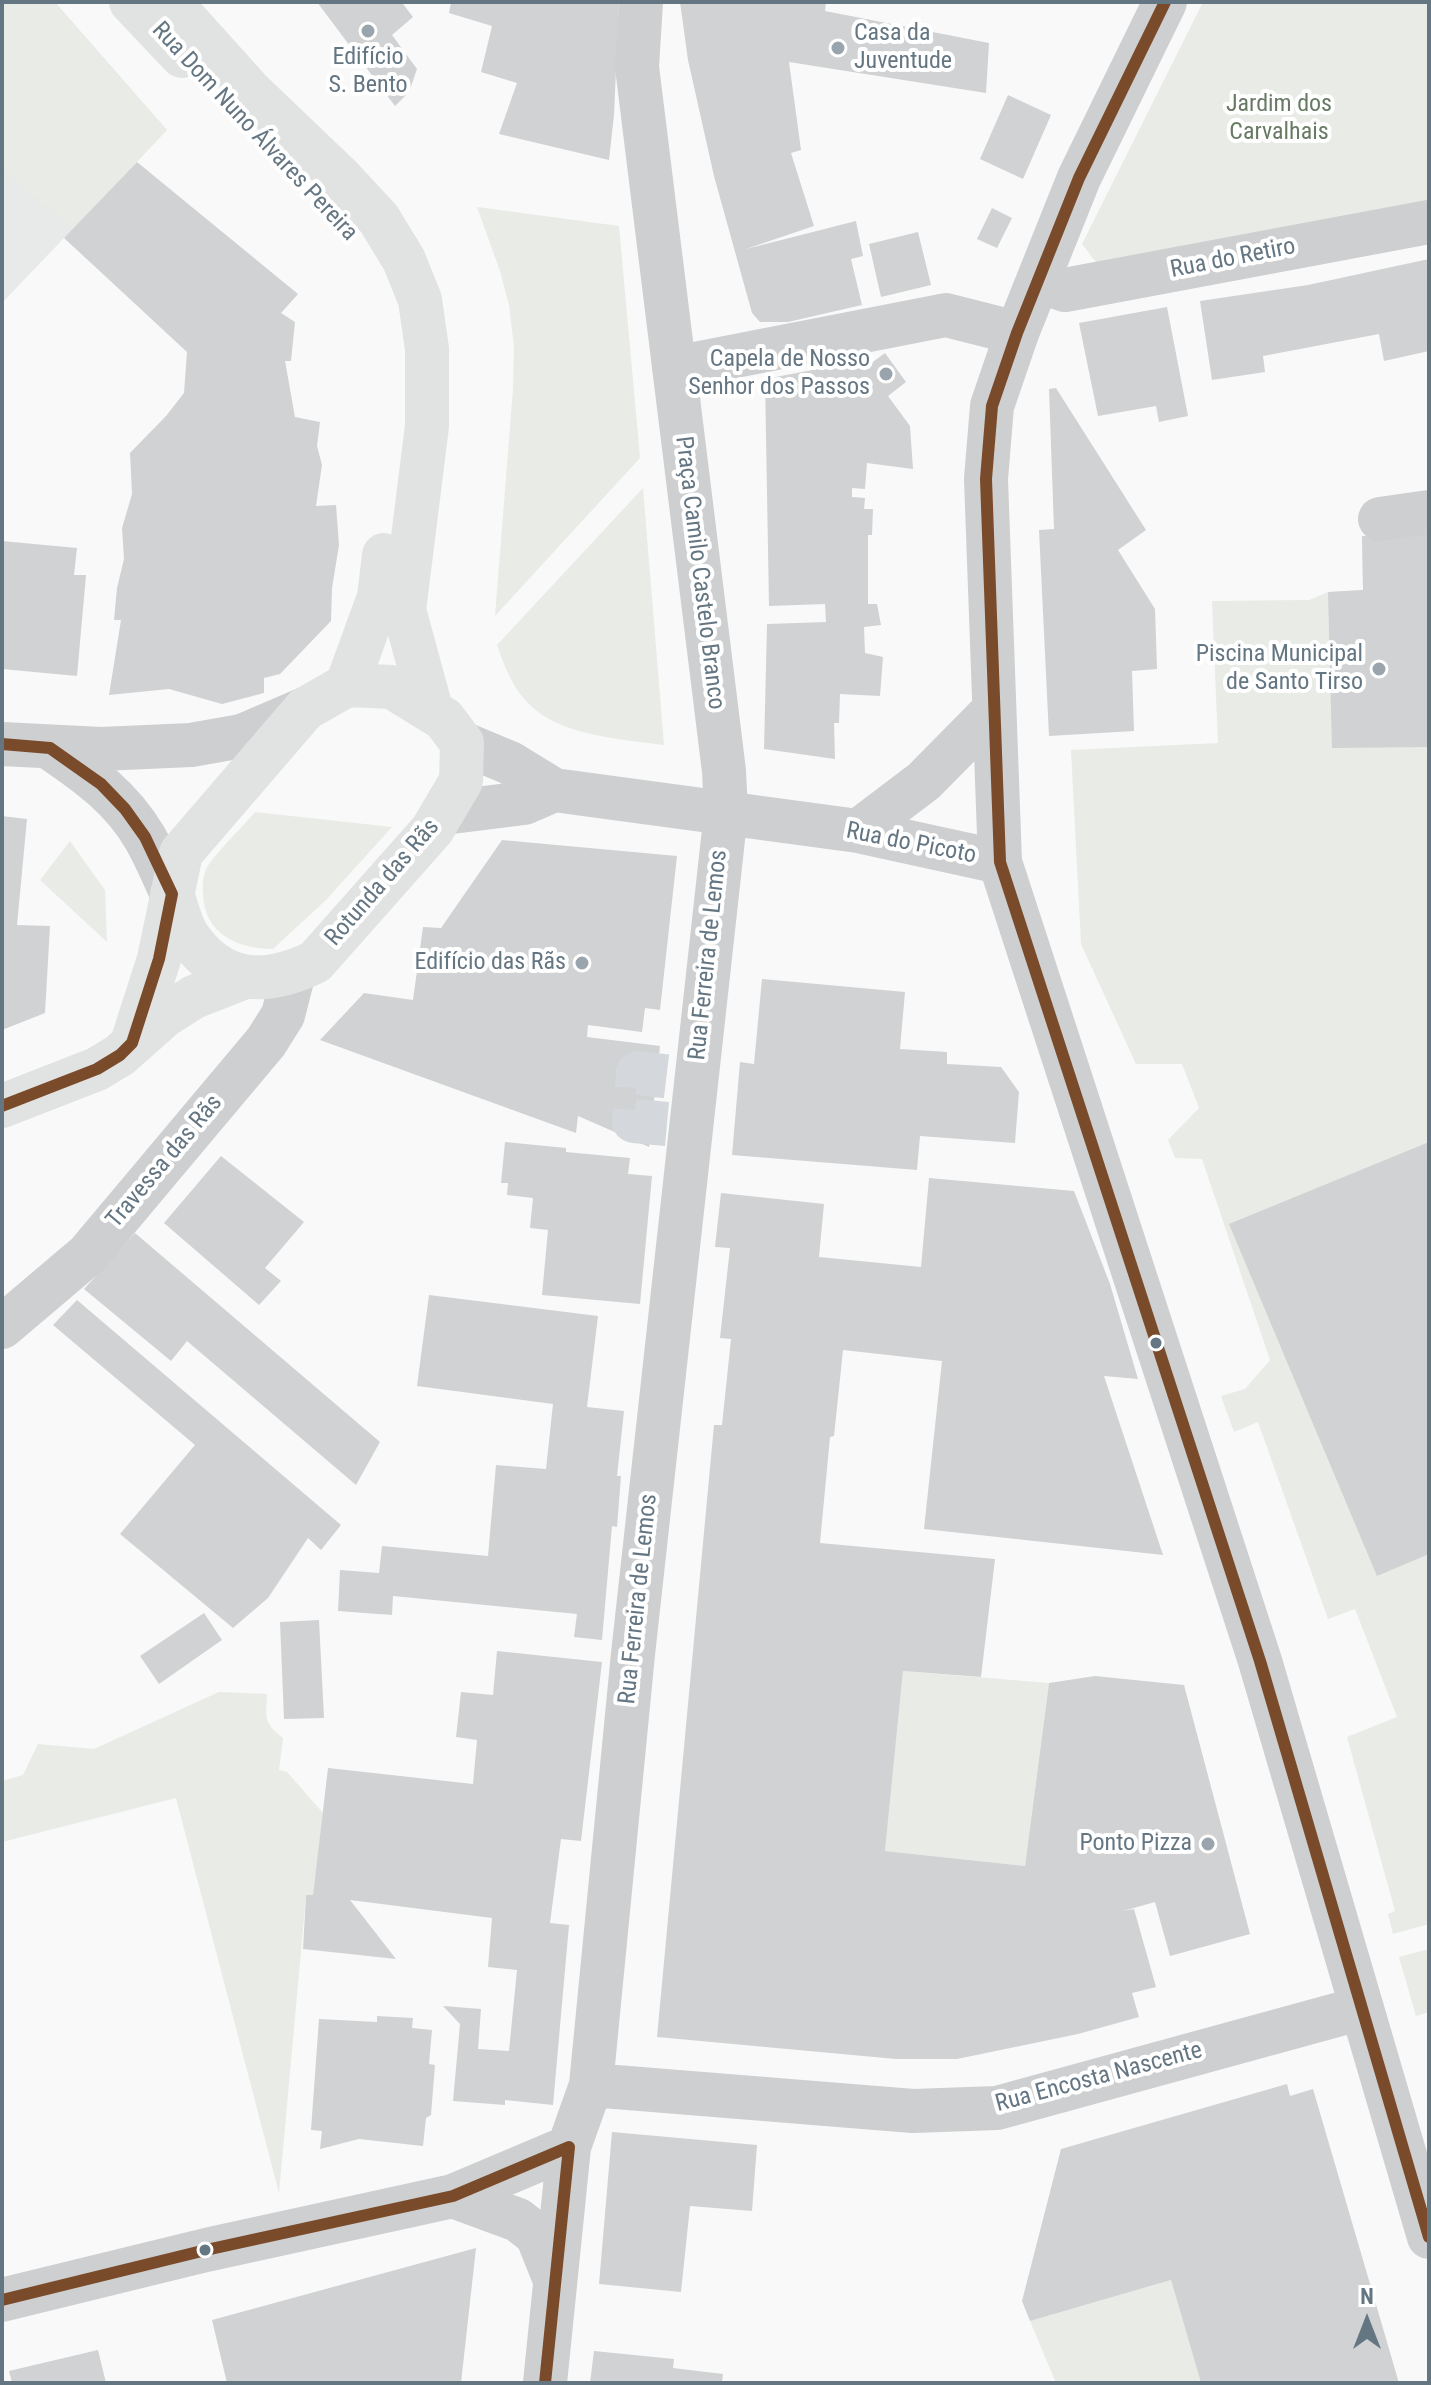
<!DOCTYPE html>
<html>
<head>
<meta charset="utf-8">
<style>
	body { margin:0 }
	#map { position:relative; width:1431px; height:2385px; overflow:hidden; background:#f9f9f9; font-family:"Roboto Condensed",sans-serif }
	canvas { display:block }
	.frame { position:absolute; inset:0; border:4px solid #657683; pointer-events:none }
	.north { position:absolute; left:1327px; top:2281px; width:80px; height:80px; -webkit-text-stroke:6px #fff; paint-order:stroke; rotate:0deg; font-size:22px; font-weight:700; line-height:32px; text-align:center; color:#657683 }
	.north::after { content:''; display:block; margin:auto; width:28px; height:36px; background:#657683; clip-path:polygon(50% 0,100% 100%,50% 72%,0 100%) }
</style>
</head>
<body>
<div id="map">
<canvas width="1431" height="2385"></canvas>
<div class="frame"></div>
<div class="north">N</div>
</div>
<script>
const c = document.querySelector('canvas').getContext('2d');
c.lineJoin = 'round';
function fill(path, color) { c.fillStyle = color; c.fill(path, 'evenodd'); }
function trace(path, color, width, dash) { c.strokeStyle = color; c.lineWidth = width; c.lineCap = dash ? 'butt' : 'round'; c.setLineDash(dash || []); c.stroke(path); }
function write(font, color, halo, rows, align = 'center') {
  c.font = font + ' "Roboto Condensed",sans-serif'; c.lineWidth = 8; c.setLineDash([]); c.textBaseline = 'middle'; c.strokeStyle = halo; c.fillStyle = color; for (const [text, x, y, turn = 0] of rows) {
    c.save(); c.translate(x, y); c.rotate((+turn || 0) * Math.PI / 180); c.textAlign = isNaN(turn) ? turn : align; if (halo) c.strokeText(text, 0, 0); c.fillText(text, 0, 0); c.restore();
  }
}
const built = new Path2D(`
	M 2,2 L 55,2 L 167,130 L 2,303 Z`);
const green = new Path2D(`
	M 2,2 L 53,2 L 167,130 L 73,229 L 2,169 Z
	M 1203,2 L 1429,2 L 1429,209 L 1096,262 L 1082,244 Z
	M 477,207 L 619,226 L 640,458 L 495,616 L 513,389 L 514,347 L 509,305 L 500,271 Z
	M 643,488 L 664,745 C 620,739 556,736 525,700 C 511,684 504,665 497,645 Z
	M 1429,528 L 1429,1924 L 1393,1934 L 1388,1914 L 1395,1911 L 1347,1737 L 1397,1717 L 1355,1609 L 1328,1619 L 1258,1422 L 1234,1432 L 1221,1396 L 1245,1389 L 1270,1360 L 1202,1159 L 1175,1158 L 1168,1140 L 1199,1108 L 1182,1064 L 1136,1064 L 1081,944 L 1071,750 L 1218,743 L 1212,601 L 1309,600 L 1328,592 L 1363,590 L 1362,536 L 1393,536 Z
	M 255,812 L 392,827 L 326,900 L 273,949 C 238,949 204,934 203,894 C 202,887 203,876 206,869 C 216,852 242,828 255,812 Z
	M 70,841 L 105,890 L 107,942 L 40,880 Z
	M 903,1671 L 1049,1683 L 1025,1866 L 885,1851 Z
	M 219,1692 L 267,1694 C 266,1719 263,1722 283,1738 L 279,1770 L 287,1772 L 323,1813 L 313,1895 L 306,1896 L 279,2193 L 176,1798 L 2,1842 L 2,1781 L 23,1775 L 38,1744 L 94,1749 Z
	M 1429,1949 L 1429,2012 L 1416,2016 L 1399,1957 Z
	M 1171,2280 L 1201,2383 L 1056,2383 L 1030,2321 Z`);
const building = new Path2D(`
	M 317,2 L 405,2 L 403,4 L 413,17 L 392,35 L 417,69 L 409,92 L 395,106 Z
	M 451,2 L 619,2 L 614,115 L 609,160 L 499,134 L 517,83 L 481,72 L 492,26 L 449,13 Z
	M 680,2 L 826,2 L 825,11 L 989,43 L 986,93 L 789,62 L 801,150 L 791,153 L 814,226 L 746,249 L 856,221 L 863,256 L 851,259 L 862,305 L 788,322 L 760,322 L 752,313 L 714,176 L 688,60 Z
	M 1008,95 L 1051,115 L 1023,179 L 980,159 Z
	M 137,162 L 298,294 L 281,313 L 295,322 L 291,361 L 285,361 L 295,417 L 320,422 L 317,446 L 322,465 L 316,506 L 336,505 L 339,545 L 332,588 L 331,621 L 280,674 L 264,678 L 264,693 L 222,704 L 169,689 L 109,695 L 121,620 L 114,620 L 117,588 L 124,559 L 122,528 L 132,494 L 130,453 L 166,416 L 184,393 L 187,352 L 64,238 Z
	M 992,208 L 1012,218 L 997,248 L 977,239 Z
	M 918,232 L 931,285 L 881,297 L 869,244 Z
	M 1429,259 L 1429,351 L 1384,361 L 1379,334 L 1263,356 L 1265,372 L 1212,380 L 1200,301 L 1308,285 Z
	M 1167,307 L 1188,416 L 1159,422 L 1156,406 L 1098,416 L 1079,323 Z
	M 885,353 L 906,382 L 888,396 L 910,426 L 913,469 L 867,463 L 865,489 L 852,488 L 852,497 L 865,498 L 864,509 L 873,509 L 872,535 L 868,535 L 868,604 L 877,604 L 881,625 L 864,627 L 865,653 L 883,657 L 880,696 L 840,694 L 839,723 L 834,723 L 835,759 L 764,749 L 767,624 L 826,622 L 825,604 L 769,606 L 765,379 L 839,365 L 866,367 Z
	M 1056,388 L 1146,530 L 1118,550 L 1155,609 L 1157,669 L 1132,671 L 1134,731 L 1049,736 L 1039,530 L 1054,529 L 1049,389 Z
	M 1429,528 L 1429,747 L 1332,748 L 1328,592 L 1363,590 L 1362,536 L 1394,536 Z
	M 2,541 L 77,548 L 74,575 L 86,575 L 77,676 L 2,669 Z
	M 2,816 L 27,819 L 17,925 L 50,926 L 45,1013 L 2,1030 Z
	M 502,840 L 677,856 L 660,1010 L 645,1008 L 642,1032 L 588,1025 L 587,1037 L 660,1046 L 649,1147 L 578,1116 L 576,1133 L 320,1040 L 364,993 L 413,1000 L 423,927 L 441,928 Z
	M 762,979 L 905,992 L 900,1049 L 947,1052 L 947,1064 L 1001,1067 L 1019,1092 L 1015,1143 L 920,1136 L 917,1170 L 732,1155 L 740,1062 L 754,1064 Z
	M 505,1142 L 566,1148 L 566,1152 L 630,1158 L 628,1174 L 652,1176 L 640,1304 L 542,1295 L 548,1230 L 530,1228 L 533,1198 L 507,1195 L 508,1183 L 501,1183 Z
	M 1429,1142 L 1429,1554 L 1377,1576 L 1229,1224 Z
	M 221,1156 L 304,1222 L 265,1268 L 281,1281 L 259,1305 L 164,1223 Z
	M 929,1178 L 1074,1191 L 1110,1284 L 1138,1379 L 1104,1376 L 1163,1555 L 924,1529 L 942,1361 L 843,1350 L 834,1436 L 830,1437 L 820,1543 L 995,1559 L 981,1677 L 903,1671 L 885,1851 L 1025,1866 L 1049,1683 L 1095,1676 L 1184,1685 L 1250,1934 L 1170,1956 L 1155,1902 L 1123,1911 L 1134,1909 L 1156,1987 L 1132,1993 L 1139,2017 L 1078,2034 L 957,2059 L 896,2059 L 657,2037 L 714,1425 L 722,1425 L 731,1339 L 720,1338 L 730,1248 L 715,1247 L 721,1193 L 824,1204 L 819,1257 L 921,1267 Z
	M 135,1233 L 380,1442 L 356,1485 L 187,1341 L 171,1361 L 84,1289 Z
	M 429,1295 L 598,1316 L 587,1407 L 624,1411 L 617,1476 L 621,1476 L 617,1527 L 612,1526 L 602,1640 L 574,1637 L 577,1614 L 393,1596 L 392,1615 L 338,1611 L 340,1570 L 379,1573 L 382,1546 L 488,1556 L 496,1465 L 546,1469 L 553,1404 L 417,1386 Z
	M 77,1300 L 341,1525 L 321,1550 L 308,1538 L 268,1598 L 233,1628 L 120,1534 L 195,1445 L 53,1325 Z
	M 204,1613 L 222,1640 L 159,1684 L 140,1656 Z
	M 319,1620 L 324,1718 L 284,1719 L 280,1622 Z
	M 497,1651 L 602,1662 L 581,1841 L 561,1839 L 550,1923 L 569,1925 L 553,2105 L 505,2100 L 505,2105 L 453,2101 L 460,2024 L 443,2006 L 481,2009 L 478,2049 L 509,2051 L 517,1970 L 488,1967 L 492,1918 L 350,1900 L 396,1959 L 303,1949 L 306,1895 L 313,1895 L 328,1768 L 473,1784 L 477,1740 L 456,1737 L 461,1692 L 493,1695 Z
	M 377,2016 L 413,2018 L 412,2028 L 432,2030 L 429,2064 L 435,2065 L 431,2115 L 426,2118 L 423,2146 L 359,2139 L 320,2149 L 322,2131 L 311,2130 L 319,2019 L 377,2022 Z
	M 1287,2084 L 1290,2096 L 1313,2089 L 1399,2383 L 1201,2383 L 1171,2280 L 1030,2321 L 1022,2301 L 1061,2149 Z
	M 612,2132 L 757,2145 L 752,2211 L 690,2206 L 681,2292 L 599,2284 Z
	M 476,2248 L 461,2383 L 227,2383 L 212,2320 Z
	M 98,2350 L 106,2383 L 12,2383 L 9,2371 Z
	M 594,2351 L 674,2359 L 673,2368 L 723,2374 L 722,2383 L 590,2383 Z`);
const minorTunnel = new Path2D(`
	M 667,1124 L 634,1121 L 638,1073 L 671,1077`);
const minor = new Path2D(`
	M 1165,2 L 1079,178 L 1017,333 L 992,406 L 986,479 L 1000,862 L 1260,1661 L 1429,2237
	M 1038,280 L 1065,290 L 1429,222
	M 674,368 L 946,315 L 1017,333
	M 1380,519 L 1429,512
	M 462,743 L 510,763 L 554,790 L 858,831 L 1000,862
	M 2,744 L 101,749 L 191,745 L 242,736 L 305,709
	M 50,748 C 87,773 122,798 145,838 C 155,855 163,875 172,894
	M 444,813 L 524,803 L 554,790
	M 858,831 L 924,781 L 994,710
	M 2,1327 L 88,1254 L 266,1042 L 283,1015 L 294,972
	M 591,2085 L 913,2111 L 997,2108 L 1362,2008
	M 453,2196 L 518,2220 L 537,2235 L 555,2280
	M 2,2300 L 206,2250 L 453,2196 L 569,2147
	M 545,2383 L 569,2147 L 591,2085 L 633,1654 L 726,812 L 724,771 L 637,67 L 641,2`);
const major = new Path2D(`
	M 131,2 L 182,56
	M 170,2 L 251,92 L 341,178 L 379,219 L 404,260 L 420,300 L 427,349 L 427,426 L 404,610 L 431,709
	M 347,685 L 379,597 L 384,555
	M 132,1043 L 159,959 L 181,853 L 305,709 L 347,685 L 392,687 L 444,719 L 462,743 L 461,781 L 432,830 L 315,962 C 266,986 221,985 188,936 C 180,924 177,907 172,894
	M 2,1106 L 97,1069 L 120,1055 L 164,1016 L 194,997 L 245,977`);
const bus1 = new Path2D(`
	M 1165,2 L 1079,178 L 1017,333 L 992,406 L 986,479 L 1000,862 L 1260,1661 L 1429,2237
	M 2,744 L 50,748 L 101,784 L 125,809 L 145,837 L 172,894 L 159,959 L 132,1043 L 120,1055 L 97,1069 L 2,1106
	M 2,2300 L 206,2250 L 453,2196 L 569,2147 L 545,2383`);
const markers = [
	[368,31,8,"#99a4ac"],
	[838,48,8,"#99a4ac"],
	[886,374,8,"#99a4ac"],
	[1379,669,8,"#99a4ac"],
	[582,963,8,"#99a4ac"],
	[1156,1343,7,"#657683"],
	[1208,1844,8,"#99a4ac"],
	[205,2250,7,"#657683"]
];
const poiNames = [
	["Casa da",854,34,"left"],
	["Juventude",854,62,"left"],
	["Edifício",368,58,"center"],
	["S. Bento",368,86,"center"],
	["Capela de Nosso",870,360],
	["Senhor dos Passos",870,388],
	["Piscina Municipal",1363,655],
	["de Santo Tirso",1363,683],
	["Edifício das Rãs",566,963],
	["Ponto Pizza",1192,1844]
];
const parkNames = [
	["Jardim dos",1279,105],
	["Carvalhais",1279,133]
];
const streetNames = [
	["Rua Dom Nuno Álvares Pereira",254,132,47],
	["Rua do Retiro",1233,259,-11],
	["Praça Camilo Castelo Branco",699,573,83],
	["Rua do Picoto",911,844,11],
	["Rotunda das Rãs",383,883,-49],
	["Rua Ferreira de Lemos",709,955,-84],
	["Travessa das Rãs",165,1162,-50],
	["Rua Ferreira de Lemos",639,1599,-84],
	["Rua Encosta Nascente",1099,2078,-15]
];
fill(built, '#e8e9e9');
fill(green, '#e8ebe6');
fill(building, '#d0d2d3');
trace(minorTunnel, '#d4d8dc', 44, [44, 22]);
trace(minor, '#cecfd0', 44);
trace(major, '#e1e2e2', 44);
trace(bus1, '#7a4b2a', 12);
for (const [x, y, r, color] of markers) { const dot = new Path2D(); dot.arc(x, y, r, 0, 2 * Math.PI); c.fillStyle = color; c.fill(dot); trace(dot, '#fff', 3); }
write('24px', '#657683', '#fff', poiNames, 'right');
write('24px', '#687a64', '#fff', parkNames);
write('24px', '#657683', '#fff', streetNames);
</script>
</body>
</html>
